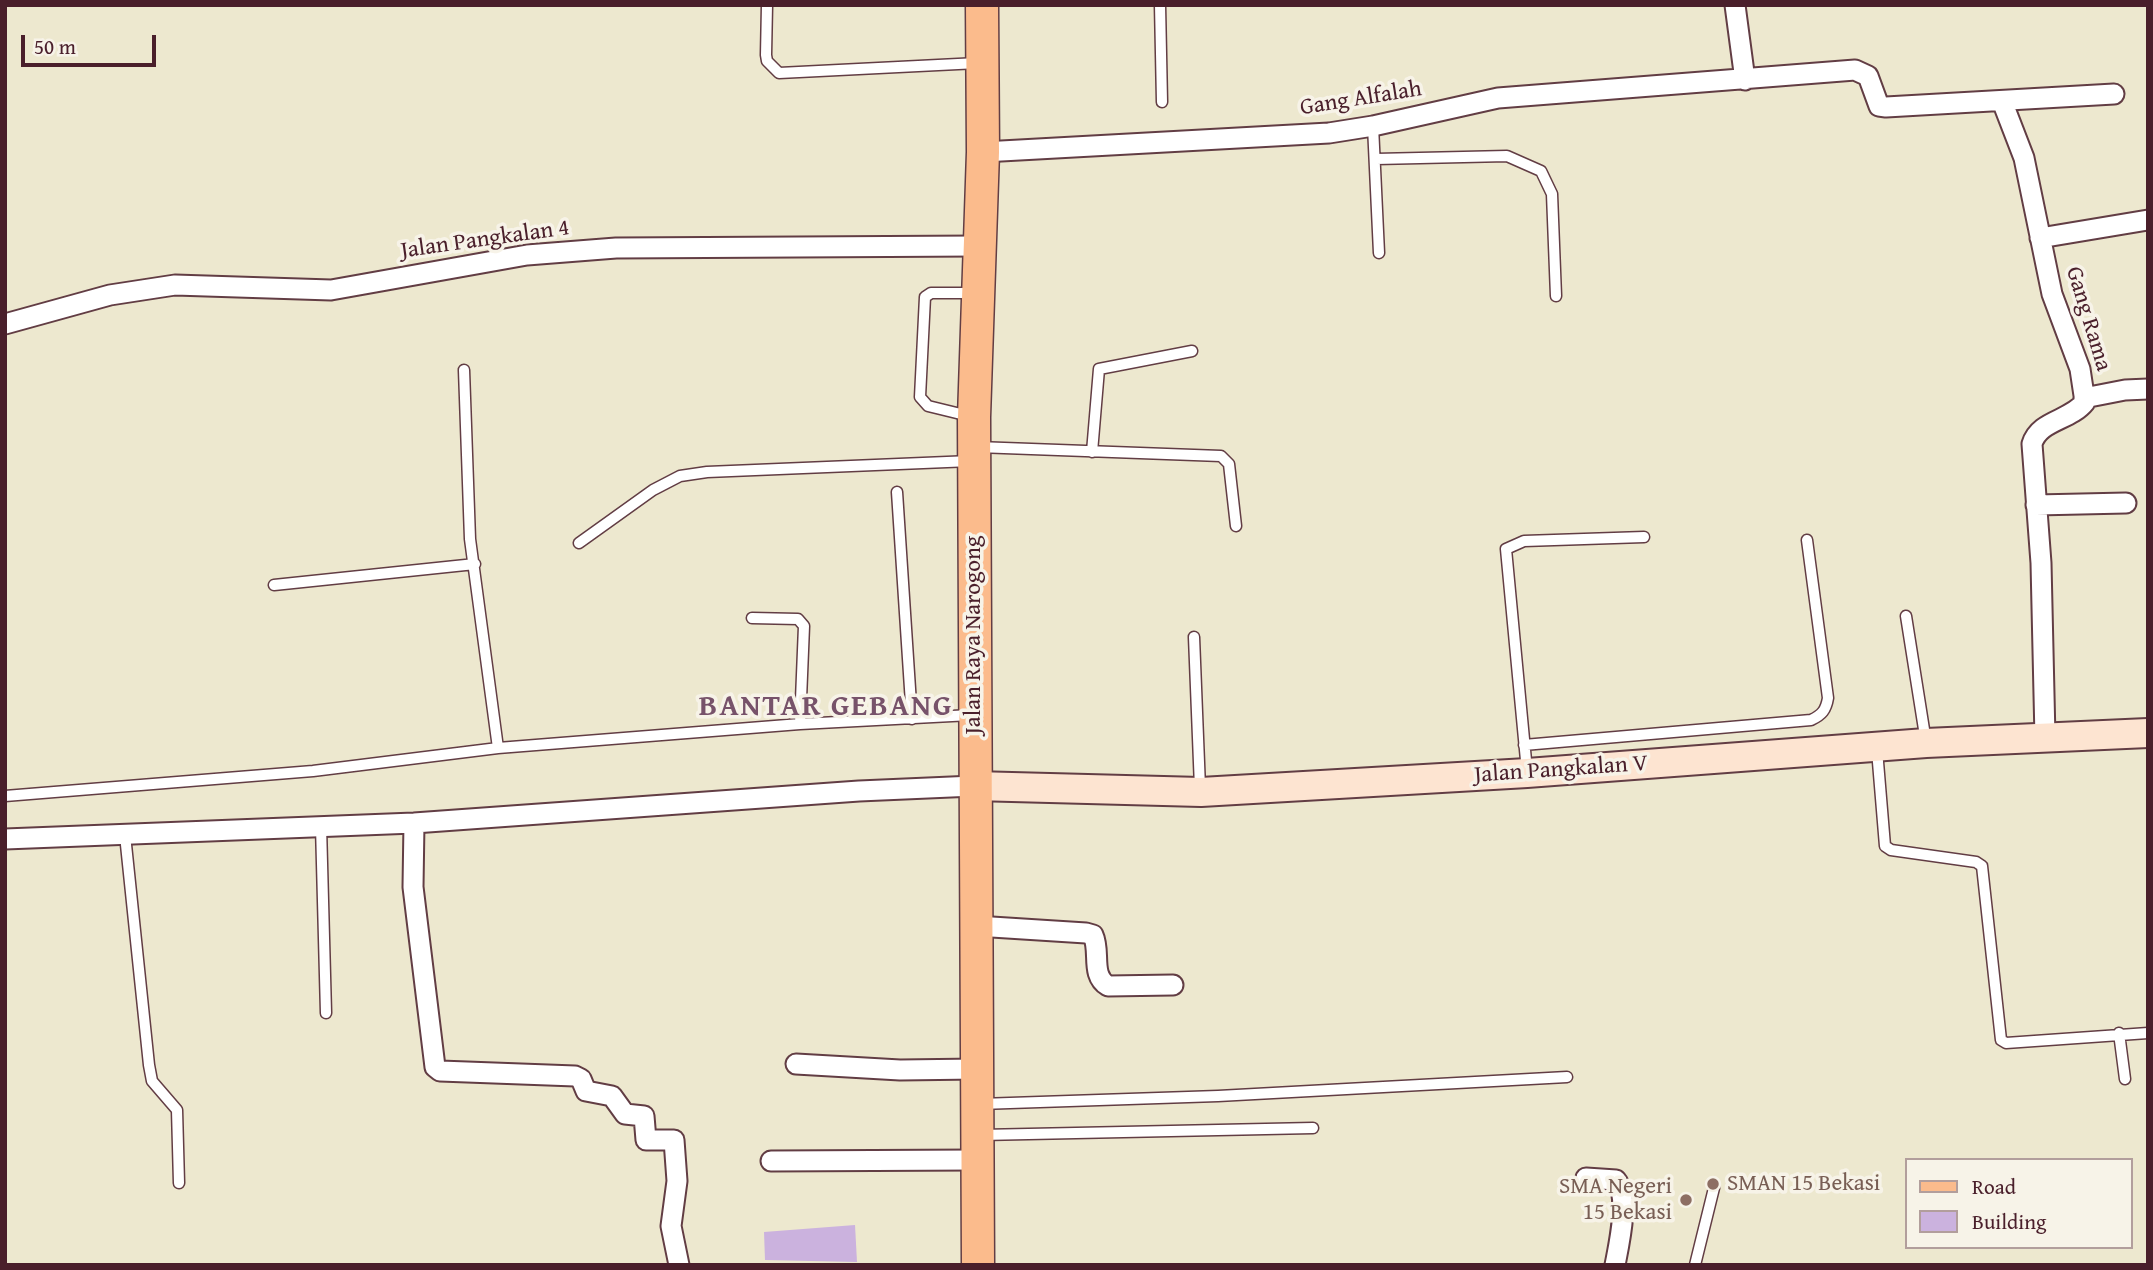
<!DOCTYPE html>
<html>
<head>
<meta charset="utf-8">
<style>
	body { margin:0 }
	#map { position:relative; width:2153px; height:1270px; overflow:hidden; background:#ede8cf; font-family:"Gentium Book Plus",serif }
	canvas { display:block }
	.frame { position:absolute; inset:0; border:7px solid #4a1f2b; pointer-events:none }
	.legend { position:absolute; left:1905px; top:1158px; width:228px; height:91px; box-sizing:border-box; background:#f7f3e8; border:2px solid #b29e9c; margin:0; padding:9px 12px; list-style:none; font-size:21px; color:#4a1f2b }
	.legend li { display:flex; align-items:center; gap:14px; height:35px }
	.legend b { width:35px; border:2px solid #b29e9c }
	.scale { position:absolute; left:21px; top:35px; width:135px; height:32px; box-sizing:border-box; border:4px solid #4a1f2b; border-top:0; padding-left:9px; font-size:21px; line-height:24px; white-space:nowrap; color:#4a1f2b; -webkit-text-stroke:5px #f7f3e8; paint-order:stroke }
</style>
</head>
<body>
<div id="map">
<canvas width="2153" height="1270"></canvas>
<div class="frame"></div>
<ul class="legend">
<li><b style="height:9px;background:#fbbb8c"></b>Road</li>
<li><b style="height:19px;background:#cbb2de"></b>Building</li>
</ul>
<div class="scale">50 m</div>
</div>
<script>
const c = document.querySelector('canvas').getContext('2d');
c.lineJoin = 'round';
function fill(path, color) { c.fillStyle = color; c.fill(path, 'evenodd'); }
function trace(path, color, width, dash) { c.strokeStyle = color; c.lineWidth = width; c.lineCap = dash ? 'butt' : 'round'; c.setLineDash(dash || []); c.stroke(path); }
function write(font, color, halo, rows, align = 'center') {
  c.font = font + ' "Gentium Book Plus",serif'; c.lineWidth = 7; c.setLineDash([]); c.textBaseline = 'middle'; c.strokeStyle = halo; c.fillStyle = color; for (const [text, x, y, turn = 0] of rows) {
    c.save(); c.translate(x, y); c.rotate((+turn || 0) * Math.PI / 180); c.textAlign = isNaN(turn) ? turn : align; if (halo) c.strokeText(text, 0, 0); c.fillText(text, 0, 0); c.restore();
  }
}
const building = new Path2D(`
	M 855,1225 L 857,1262 L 765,1260 L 764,1232 Z`);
const lane = new Path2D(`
	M 767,5 L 766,55 L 767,61 L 779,73 L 978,63
	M 1160,5 L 1162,102
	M 1373,126 L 1379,253
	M 1376,159 L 1507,156 L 1541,171 L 1552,194 L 1556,296
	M 464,370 L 470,539 L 498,748
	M 969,416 L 928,406 L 920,397 L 925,297 L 931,293 L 973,293
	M 977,447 L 1221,456 L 1229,464 L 1236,526
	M 1092,452 L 1099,369 L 1192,351
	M 897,492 L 912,719
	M 579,543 L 653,490 L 680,476 L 707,472 L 971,461
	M 274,585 L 475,564
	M 1906,616 L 1926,742
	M 752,618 L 798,619 L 804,626 L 800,724
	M 1194,637 L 1200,788
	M 1524,745 L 1811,720 C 1822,715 1826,710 1828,698 L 1807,540
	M 1877,750 L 1885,846 L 1891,850 L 1976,862 L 1982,866 L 2001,1040 L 2006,1043 L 2148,1033
	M 1527,771 L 1506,549 L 1524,541 L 1644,537
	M 5,796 L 313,771 L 498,748 L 800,724 L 971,715
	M 321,826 L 326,1013
	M 125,835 L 149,1065 L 152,1081 L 177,1110 L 179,1183
	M 2119,1033 L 2125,1079
	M 980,1104 L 1218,1096 L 1567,1077
	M 981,1135 L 1313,1128
	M 1695,1265 L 1714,1188`);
const street = new Path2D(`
	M 1735,5 L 1745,80
	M 2002,101 L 2024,158 L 2052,294 L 2080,369 L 2085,402 C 2070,421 2039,420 2032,444 L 2041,563 L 2045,738
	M 983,152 L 1329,133 L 1373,126 L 1498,98 L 1855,70 L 1868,76 L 1879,106 L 1886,107 L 2114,94
	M 2040,238 L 2148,220
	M 5,324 L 110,295 L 175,285 L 331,290 L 527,255 L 616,248 L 978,246
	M 2084,398 L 2125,390 L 2148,389
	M 2036,505 L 2126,503
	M 414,823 L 413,887 L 435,1067 L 440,1071 L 575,1076 L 581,1079 L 586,1091 L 612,1096 L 625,1114 L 644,1116 L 646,1140 L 674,1140 L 677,1181 L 671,1226 L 679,1265
	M 5,839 L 414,823 L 859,791 L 974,786
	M 976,926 L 1086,933 L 1093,935 C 1101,952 1090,975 1108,986 L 1173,985
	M 796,1064 L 900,1070 L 977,1069
	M 771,1161 L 976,1160
	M 1586,1178 L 1616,1180 C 1630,1197 1619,1244 1615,1265`);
const secondary = new Path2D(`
	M 974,786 L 1201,792 L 1527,773 L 1926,743 L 2148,733`);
const primary = new Path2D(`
	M 978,1265 L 974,417 L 983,152 L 982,5`);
const markers = [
	[1713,1184,7,"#8d6e63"],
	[1686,1200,7,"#8d6e63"]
];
const streetNames = [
	["Gang Alfalah",1361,99,-9],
	["Jalan Pangkalan 4",485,240,-8],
	["Gang Rama",2088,319,73],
	["Jalan Raya Narogong",974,635,-90],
	["Jalan Pangkalan V",1561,770,-4]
];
const educationNames = [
	["SMAN 15 Bekasi",1727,1184],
	["SMA Negeri",1672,1187,"right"],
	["15 Bekasi",1672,1213,"right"]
];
const districtNames = [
	["BANTAR GEBANG",826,707]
];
fill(building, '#cbb2de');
trace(lane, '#623d44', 13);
trace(street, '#623d44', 23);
trace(secondary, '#623d44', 32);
trace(primary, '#623d44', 35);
trace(lane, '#fff', 10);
trace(street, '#fff', 19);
trace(secondary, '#fde4d1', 28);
trace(primary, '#fbbb8c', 32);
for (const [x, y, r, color] of markers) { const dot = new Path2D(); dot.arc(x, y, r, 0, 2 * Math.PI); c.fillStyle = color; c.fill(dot); trace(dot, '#f7f3e8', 2.5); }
write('23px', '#4a1f2b', '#f7f3e8', streetNames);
write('23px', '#785e54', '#f7f3e8', educationNames, 'left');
c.letterSpacing = '2px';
write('bold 30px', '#77526a', '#f7f3e8', districtNames);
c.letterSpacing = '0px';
</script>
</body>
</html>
